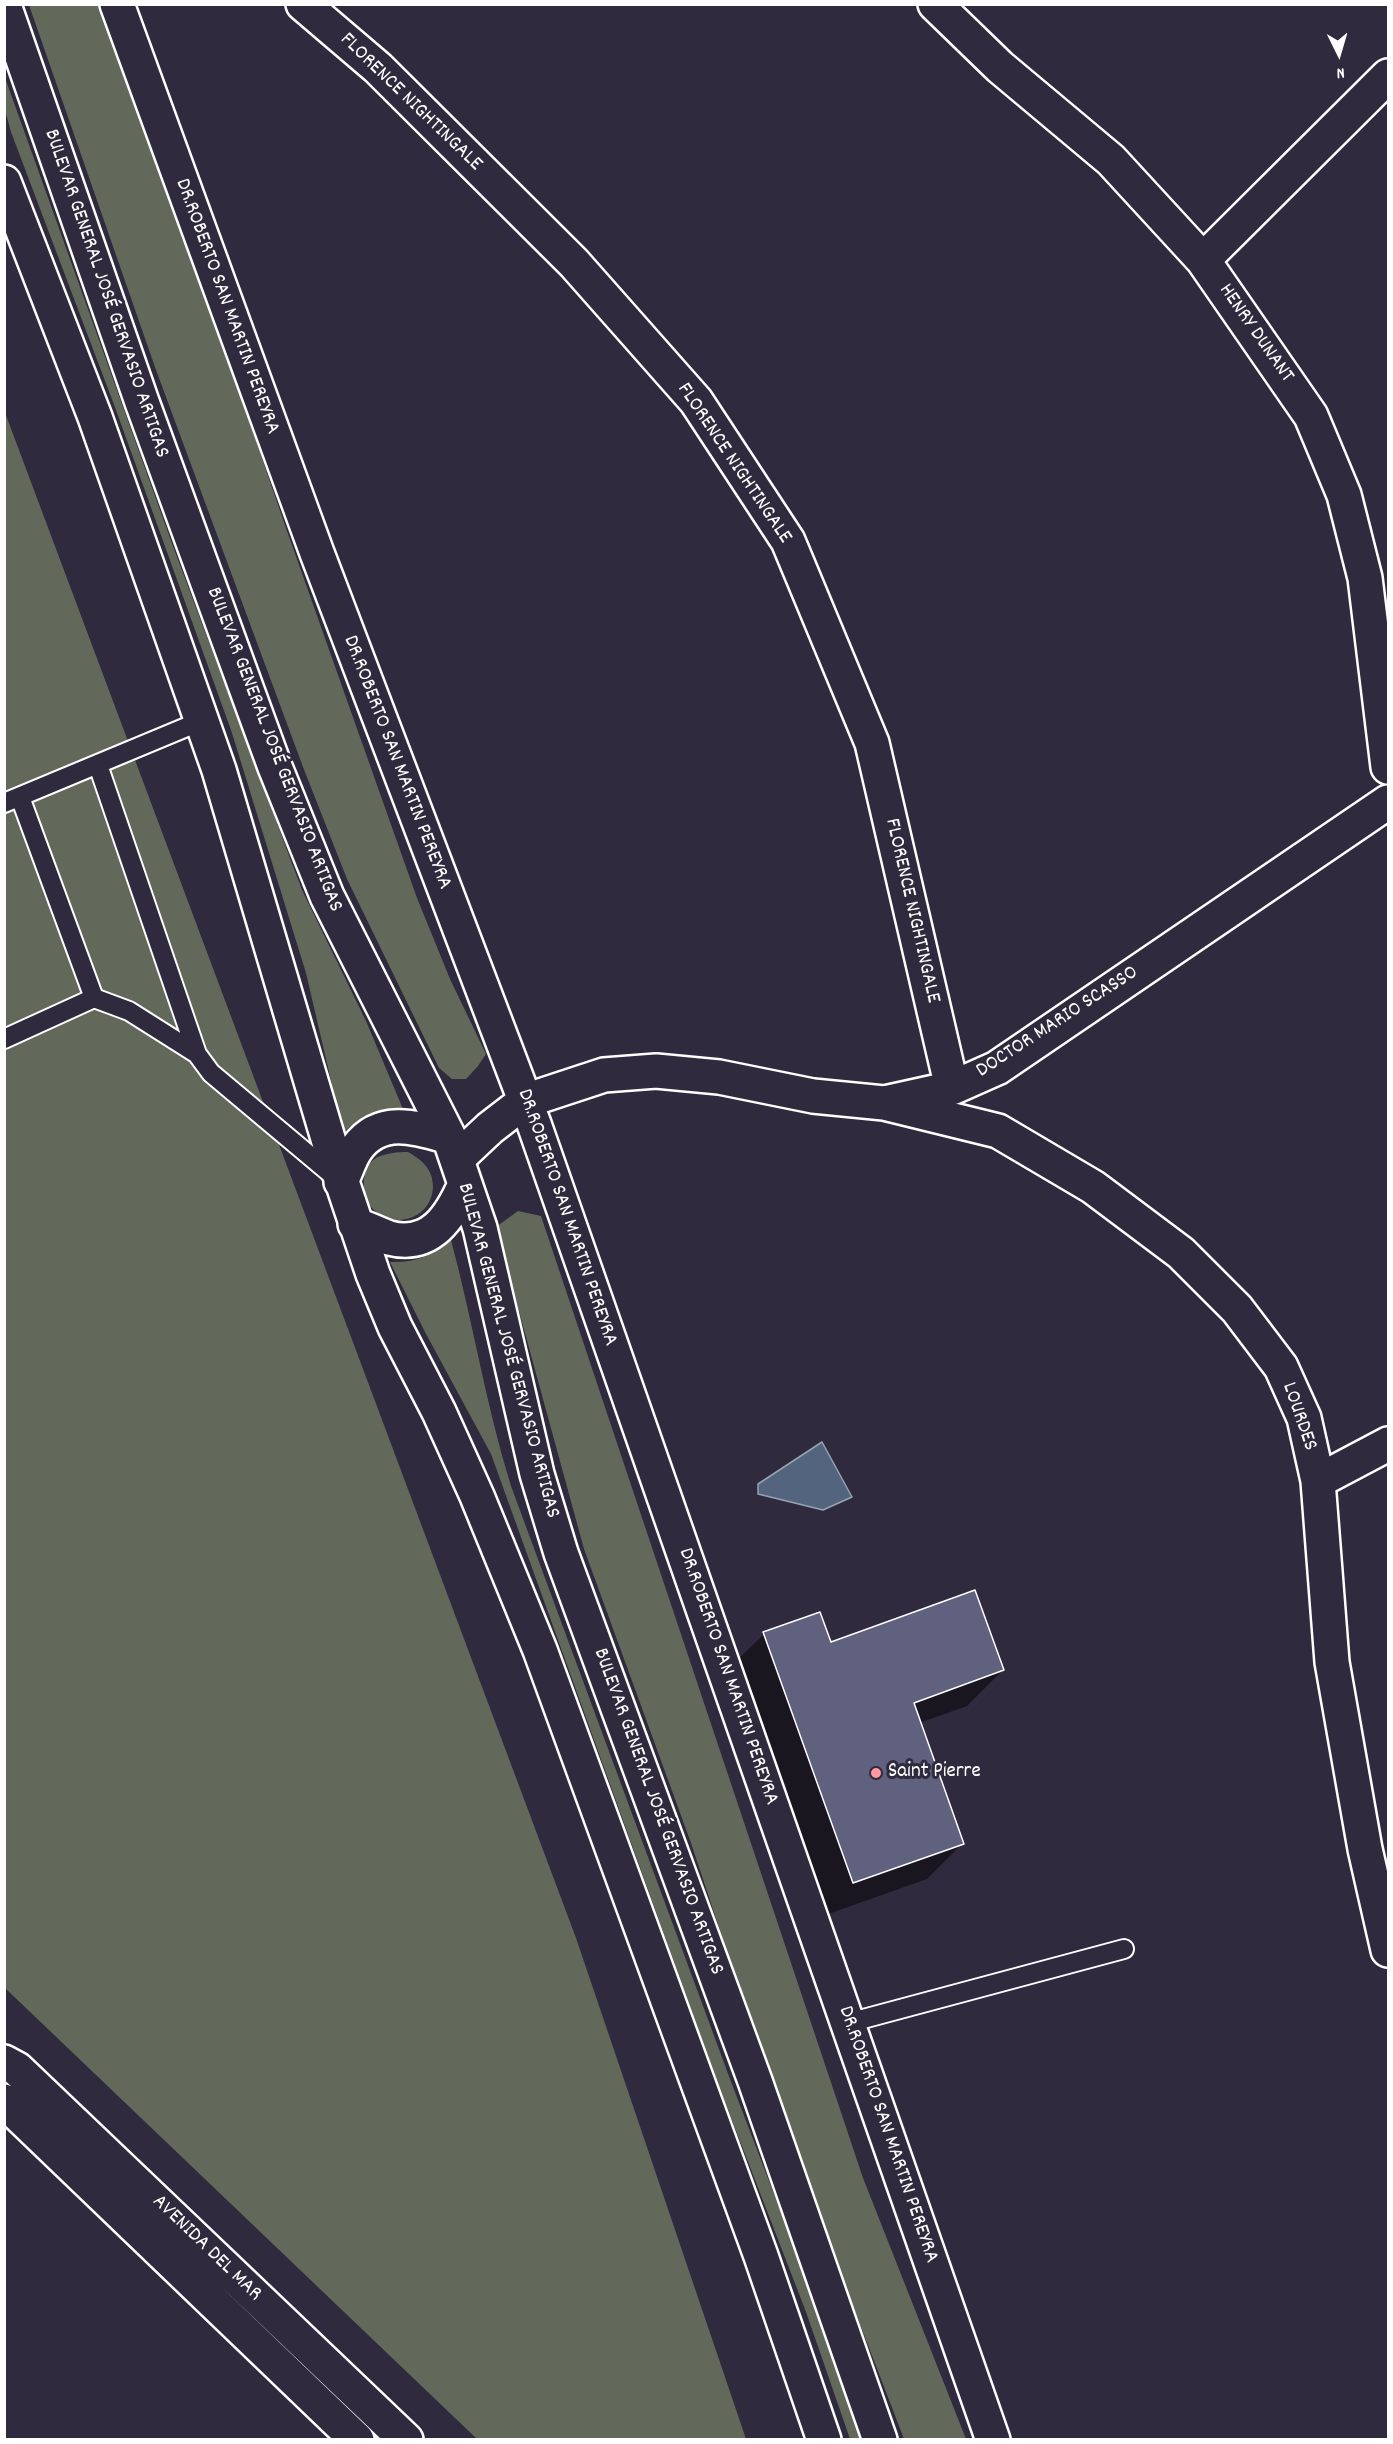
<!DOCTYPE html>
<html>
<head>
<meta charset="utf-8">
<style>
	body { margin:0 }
	#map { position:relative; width:1393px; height:2444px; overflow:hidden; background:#2f2a3d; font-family:Dekko,sans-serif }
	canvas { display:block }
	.frame { position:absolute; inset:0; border:6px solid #fff; pointer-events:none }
	.north { position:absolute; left:1309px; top:24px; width:60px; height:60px; -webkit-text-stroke:4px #2f2a3d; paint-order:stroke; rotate:175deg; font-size:16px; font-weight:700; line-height:24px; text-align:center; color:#fff }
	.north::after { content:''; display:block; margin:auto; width:21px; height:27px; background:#fff; clip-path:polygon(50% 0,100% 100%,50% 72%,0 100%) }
</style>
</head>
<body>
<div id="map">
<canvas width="1393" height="2444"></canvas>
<div class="frame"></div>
<div class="north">N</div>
</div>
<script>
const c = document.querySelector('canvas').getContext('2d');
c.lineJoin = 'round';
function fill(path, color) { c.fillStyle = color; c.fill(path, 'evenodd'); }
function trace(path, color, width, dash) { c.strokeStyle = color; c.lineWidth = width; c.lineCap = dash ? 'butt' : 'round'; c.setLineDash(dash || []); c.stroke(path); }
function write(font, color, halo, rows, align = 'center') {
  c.font = font + ' Dekko,sans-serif'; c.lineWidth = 6; c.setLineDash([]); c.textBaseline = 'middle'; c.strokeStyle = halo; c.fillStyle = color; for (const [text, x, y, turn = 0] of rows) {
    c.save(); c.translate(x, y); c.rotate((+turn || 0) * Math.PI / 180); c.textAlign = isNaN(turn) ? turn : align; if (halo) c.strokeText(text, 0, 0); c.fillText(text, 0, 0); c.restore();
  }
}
const green = new Path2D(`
	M 29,5 L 102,5 L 178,214 L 287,531 L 417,898 L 450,979 L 486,1054 L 478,1066 L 466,1079 L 452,1079 L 439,1068 L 347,879 L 303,767 L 156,370 Z
	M 4,75 L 174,549 L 302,890 L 366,1021 L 403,1109 C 377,1113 365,1116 343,1132 L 306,973 L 232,733 L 116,410 L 11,132 L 5,110 Z
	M 4,410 L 576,1938 L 746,2439 L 477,2439 L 5,1988 Z
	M 408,1152 C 422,1160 433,1169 433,1187 C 432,1219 392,1231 372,1208 C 361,1195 360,1168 376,1158 C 386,1153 397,1152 408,1152 Z
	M 518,1211 L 541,1216 L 863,2178 L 966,2439 L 904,2439 L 789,2139 L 691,1843 L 584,1549 L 496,1227 Z
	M 451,1240 C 473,1322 486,1406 511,1486 L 730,2079 L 818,2309 L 860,2439 L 850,2439 L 806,2312 L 718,2084 L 491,1454 L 425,1332 L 390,1262 C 415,1263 432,1256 451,1240 Z`);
const water = new Path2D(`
	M 822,1442 L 852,1497 L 823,1510 L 758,1494 L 758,1484 Z`);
const shadow = new Path2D(`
	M 764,1634 L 1003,1670 L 967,1706 L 919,1723 L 963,1843 L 927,1879 L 817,1918 L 728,1669 Z`);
const building = new Path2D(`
	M 975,1590 L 1004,1670 L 914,1703 L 964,1844 L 853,1883 L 763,1632 L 820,1612 L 831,1642 Z`);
const service = new Path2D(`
	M 98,765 L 197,1054
	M 20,797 L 94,998
	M 4,803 L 201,721
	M 4,1039 L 94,998 L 129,1011 L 197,1054 L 211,1073 L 335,1177
	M 848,2023 L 1124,1949`);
const minor = new Path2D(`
	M 117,4 L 317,553 L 534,1124 L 993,2440
	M 303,4 L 378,68 L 574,263 L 696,401 L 788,541 L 872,743 L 952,1088
	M 935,4 L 1000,67 L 1111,160 L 1203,260 L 1311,416 L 1344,495 L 1365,578 L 1388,767
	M 1203,260 L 1388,76
	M 884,1103 L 998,1131 L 1093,1187 L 1181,1253 L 1237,1309 L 1281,1367 L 1304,1418 L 1318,1481 L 1332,1662 L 1365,1849 L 1388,1950
	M 457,1159 L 490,1128 L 525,1101 L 604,1075 L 656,1071 L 719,1077 L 813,1096 L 884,1103 L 952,1088 L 997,1068 L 1388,802
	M 1318,1481 L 1388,1444`);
const tertiary = new Path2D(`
	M 4,2062 L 17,2069 L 406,2440
	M 4,2101 L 357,2440`);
const secondary = new Path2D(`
	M 4,5 L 142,402 L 275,767 L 327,896 L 449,1137 L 480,1228 L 537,1474 L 561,1553 L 755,2081 L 880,2440
	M 4,182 L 95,417 L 219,770 L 332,1152 L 373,1274 L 395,1327 L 439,1412 L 477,1496 L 540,1650 L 761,2256 L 824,2440
	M 341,1182 C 346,1172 350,1157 357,1148 C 381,1115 418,1128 449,1137
	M 355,1224 C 366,1228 378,1234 389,1238 C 431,1249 451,1216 465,1184`);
const markers = [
	[876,1773,6,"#ff9aa2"]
];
const streetNames = [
	["FLORENCE NIGHTINGALE",410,103,44],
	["BULEVAR GENERAL JOSÉ GERVASIO ARTIGAS",105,294,71],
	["DR.ROBERTO SAN MARTIN PEREYRA",226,307,70],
	["HENRY DUNANT",1255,334,55],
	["FLORENCE NIGHTINGALE",733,464,56],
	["BULEVAR GENERAL JOSÉ GERVASIO ARTIGAS",273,750,69],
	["DR.ROBERTO SAN MARTIN PEREYRA",396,763,69],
	["FLORENCE NIGHTINGALE",911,911,77],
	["DOCTOR MARIO SCASSO",1058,1023,-33],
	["DR.ROBERTO SAN MARTIN PEREYRA",566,1218,71],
	["BULEVAR GENERAL JOSÉ GERVASIO ARTIGAS",507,1351,75],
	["LOURDES",1298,1417,71],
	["DR.ROBERTO SAN MARTIN PEREYRA",727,1677,71],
	["BULEVAR GENERAL JOSÉ GERVASIO ARTIGAS",657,1812,70],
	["DR.ROBERTO SAN MARTIN PEREYRA",887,2135,71],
	["AVENIDA DEL MAR",206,2249,44]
];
const poiNames = [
	["Saint Pierre",888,1773]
];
fill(green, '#62695b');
fill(water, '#53657e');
trace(water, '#98a3b2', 1.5);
fill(shadow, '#0007');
fill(building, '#60617f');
trace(building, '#fff', 1.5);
trace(service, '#fff', 22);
trace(minor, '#fff', 38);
trace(tertiary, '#fff', 38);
trace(secondary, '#fff', 38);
trace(service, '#2f2a3d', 18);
trace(minor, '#2f2a3d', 33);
trace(tertiary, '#2f2a3d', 33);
trace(secondary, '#2f2a3d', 33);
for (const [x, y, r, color] of markers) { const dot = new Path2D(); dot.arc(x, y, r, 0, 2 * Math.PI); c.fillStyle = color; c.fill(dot); trace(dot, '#2f2a3d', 2); }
write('21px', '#fff', '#2f2a3d', streetNames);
write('21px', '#fff', '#2f2a3d', poiNames, 'left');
</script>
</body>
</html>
